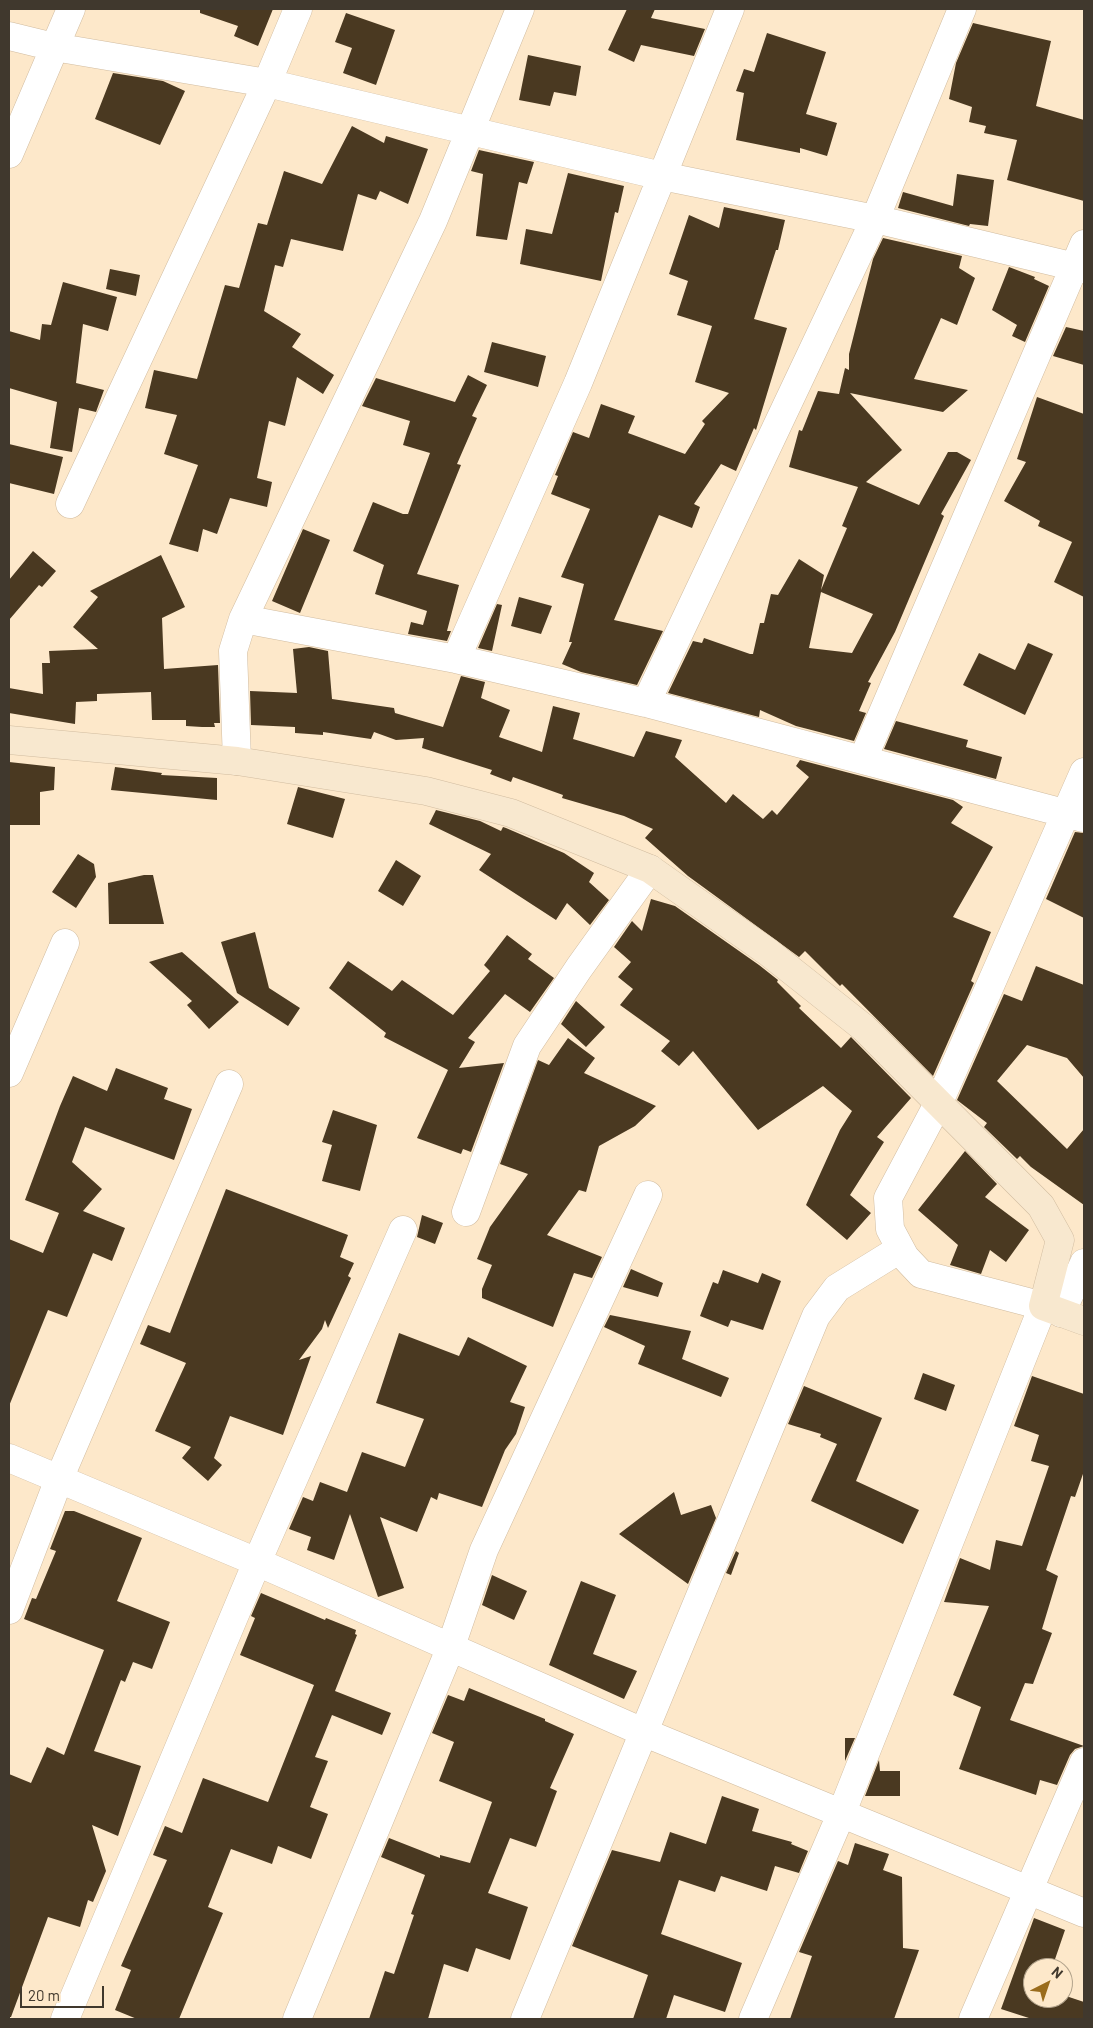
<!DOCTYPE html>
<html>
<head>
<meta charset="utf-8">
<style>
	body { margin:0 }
	#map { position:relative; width:1093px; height:2028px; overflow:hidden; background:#fde8ca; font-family:Barlow,sans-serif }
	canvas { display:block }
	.frame { position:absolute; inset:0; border:10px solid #40382d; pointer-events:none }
	.north { position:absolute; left:1023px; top:1958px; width:50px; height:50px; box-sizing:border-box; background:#fde8ca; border:1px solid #b1a28b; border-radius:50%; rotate:41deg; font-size:14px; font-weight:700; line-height:20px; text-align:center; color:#40382d }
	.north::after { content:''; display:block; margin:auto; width:18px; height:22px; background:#9a6c1c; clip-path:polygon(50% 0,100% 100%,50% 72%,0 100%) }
	.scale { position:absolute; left:20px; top:1986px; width:84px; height:22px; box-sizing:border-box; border:2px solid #40382d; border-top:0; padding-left:6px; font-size:15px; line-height:18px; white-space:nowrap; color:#40382d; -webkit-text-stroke:4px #fde8ca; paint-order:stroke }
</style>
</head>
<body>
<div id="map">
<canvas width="1093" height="2028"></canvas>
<div class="frame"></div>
<div class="north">N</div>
<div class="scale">20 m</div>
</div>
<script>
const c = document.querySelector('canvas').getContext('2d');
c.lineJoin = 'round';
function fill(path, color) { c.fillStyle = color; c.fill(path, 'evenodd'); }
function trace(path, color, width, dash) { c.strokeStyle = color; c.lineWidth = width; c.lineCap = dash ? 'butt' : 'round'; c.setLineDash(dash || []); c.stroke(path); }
const building = new Path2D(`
	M 200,9 L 273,9 L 258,46 L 234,36 L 238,26 L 200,13 Z
	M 627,9 L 655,9 L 651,18 L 705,29 L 694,56 L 641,45 L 634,62 L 608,50 Z
	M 346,13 L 395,30 L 376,85 L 343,73 L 352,48 L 335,42 Z
	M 973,23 L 1051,41 L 1036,106 L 1084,120 L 1084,201 L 1007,180 L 1017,140 L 984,133 L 986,126 L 969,122 L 972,107 L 949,99 L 956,63 Z
	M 767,33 L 826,52 L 806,114 L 837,123 L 827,156 L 800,148 L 800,153 L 736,140 L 744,93 L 736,91 L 744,69 L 754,72 Z
	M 528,55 L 581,66 L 576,96 L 554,92 L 550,106 L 519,100 Z
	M 113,73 L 163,81 L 185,91 L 160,145 L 95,119 Z
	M 352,126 L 384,143 L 386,136 L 428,149 L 408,204 L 380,191 L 376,200 L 358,194 L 343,251 L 291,239 L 283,267 L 275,265 L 264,311 L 301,334 L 292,347 L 334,375 L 323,394 L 297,377 L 285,426 L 269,421 L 257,478 L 272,482 L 267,507 L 230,498 L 217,534 L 203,529 L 198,552 L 169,544 L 198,465 L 164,454 L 177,415 L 145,408 L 154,370 L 197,379 L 225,285 L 239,288 L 258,223 L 267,225 L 284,171 L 322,184 Z
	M 479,150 L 534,162 L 527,184 L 519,182 L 507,240 L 476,236 L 483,174 L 471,171 Z
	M 568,173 L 624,186 L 618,213 L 615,212 L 601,281 L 520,264 L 526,229 L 552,234 Z
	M 957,174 L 994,180 L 988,226 L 970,224 L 969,226 L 898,208 L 903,192 L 953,206 Z
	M 724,207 L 785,220 L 778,250 L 776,250 L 754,319 L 787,328 L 756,430 L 754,428 L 736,471 L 721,464 L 694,504 L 700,507 L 692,528 L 659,515 L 614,620 L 663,631 L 637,685 L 581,672 L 562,664 L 572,642 L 569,642 L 584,584 L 561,577 L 590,509 L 551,494 L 558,476 L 555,475 L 573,432 L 589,438 L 601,404 L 635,416 L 628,433 L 685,454 L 705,424 L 702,421 L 729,393 L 695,382 L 712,326 L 677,315 L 688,281 L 669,274 L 689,215 L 719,228 Z
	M 883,238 L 962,256 L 959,268 L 975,278 L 957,325 L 941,318 L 914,379 L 968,390 L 943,412 L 850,393 L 902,450 L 866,482 L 919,505 L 948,452 L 957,452 L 971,460 L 941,514 L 944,516 L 895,632 L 868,682 L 871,683 L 859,711 L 866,713 L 854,741 L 796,726 L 760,710 L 759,717 L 668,693 L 693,641 L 702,643 L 704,638 L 750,654 L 753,654 L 760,623 L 764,623 L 771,594 L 778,595 L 799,559 L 824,575 L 821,590 L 847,528 L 842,526 L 858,487 L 789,467 L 799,430 L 802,431 L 818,391 L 839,394 L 845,368 L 849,370 L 849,354 L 873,259 ZM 821,592 L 873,614 L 852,653 L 809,648 Z
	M 1009,267 L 1035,277 L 1034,279 L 1049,286 L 1025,342 L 1012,336 L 1017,325 L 992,310 Z
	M 110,269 L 140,275 L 136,296 L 106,289 Z
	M 63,282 L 117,297 L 108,331 L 83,324 L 76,383 L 104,390 L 96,412 L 79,408 L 72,452 L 50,448 L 57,402 L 9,388 L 9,331 L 40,340 L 42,324 L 51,325 Z
	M 1066,327 L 1084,331 L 1084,365 L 1053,356 Z
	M 492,342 L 546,356 L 538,387 L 484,372 Z
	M 468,375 L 487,385 L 472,416 L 477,418 L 457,464 L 461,465 L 417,574 L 459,585 L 447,631 L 451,631 L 447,641 L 408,634 L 411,622 L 423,625 L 427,611 L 375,594 L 384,565 L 353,551 L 373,502 L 403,514 L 408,514 L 430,453 L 403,445 L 410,421 L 362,406 L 376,378 L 455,402 Z
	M 1037,397 L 1084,414 L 1084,597 L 1054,582 L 1072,542 L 1038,526 L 1040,521 L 1004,501 L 1026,462 L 1017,459 Z
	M 9,444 L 63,457 L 54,494 L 9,483 Z
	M 303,529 L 330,540 L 300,613 L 272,601 Z
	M 33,551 L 56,571 L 42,587 L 39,585 L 9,620 L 9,580 Z
	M 161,555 L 185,607 L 162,618 L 164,669 L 218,665 L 220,723 L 214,723 L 215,727 L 202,727 L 186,726 L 186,720 L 152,720 L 151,692 L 97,694 L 97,701 L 76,702 L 75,724 L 9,713 L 9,688 L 43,694 L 42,663 L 50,663 L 49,651 L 98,649 L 73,627 L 98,597 L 90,591 Z
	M 519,597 L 552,606 L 541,634 L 511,626 Z
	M 497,604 L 502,605 L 492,651 L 478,648 Z
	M 1028,643 L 1053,654 L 1025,715 L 963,685 L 979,653 L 1015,670 Z
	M 309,647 L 328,651 L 332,699 L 394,708 L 395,713 L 443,727 L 461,676 L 485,682 L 481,698 L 510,710 L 499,737 L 542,752 L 553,706 L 580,713 L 573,739 L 634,757 L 646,731 L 682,740 L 675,757 L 726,803 L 733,794 L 763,819 L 772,810 L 777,815 L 809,777 L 796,766 L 800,760 L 953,800 L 963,807 L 951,823 L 993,847 L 953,917 L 991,932 L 971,981 L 974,983 L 933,1076 L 842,984 L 840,986 L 805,951 L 799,957 L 688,876 L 645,838 L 653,829 L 624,816 L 562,798 L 563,795 L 513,777 L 511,782 L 490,774 L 492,770 L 422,748 L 424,738 L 396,740 L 374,732 L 371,739 L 323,732 L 323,735 L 295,733 L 295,727 L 251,725 L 250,691 L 297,693 L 293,649 Z
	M 896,721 L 968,740 L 966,747 L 1002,757 L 996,779 L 884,749 Z
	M 9,762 L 55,767 L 54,790 L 40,792 L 40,825 L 9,825 Z
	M 115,767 L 162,773 L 161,775 L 217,778 L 217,800 L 111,790 Z
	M 298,787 L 345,799 L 333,838 L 287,824 Z
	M 436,810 L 480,821 L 501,831 L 503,827 L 506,828 L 564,853 L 594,873 L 589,882 L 609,900 L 590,925 L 567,903 L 556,920 L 479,870 L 491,854 L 429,824 Z
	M 1075,832 L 1084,833 L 1084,918 L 1046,899 Z
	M 78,854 L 94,864 L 96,877 L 76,908 L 52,892 Z
	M 396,860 L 421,876 L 403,906 L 378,891 Z
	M 144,875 L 153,875 L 164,924 L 109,924 L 108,883 Z
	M 651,899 L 675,906 L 759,965 L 778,980 L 777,982 L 801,1006 L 799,1008 L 841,1048 L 851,1037 L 911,1098 L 877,1137 L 884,1142 L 850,1195 L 871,1213 L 847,1240 L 806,1205 L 840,1130 L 852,1111 L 823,1086 L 758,1130 L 693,1051 L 679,1066 L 661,1051 L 670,1041 L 620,1005 L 633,989 L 618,977 L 631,962 L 614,947 L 632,921 L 642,931 Z
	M 255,932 L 269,988 L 300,1008 L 288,1026 L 237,993 L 221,942 Z
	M 507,935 L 532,954 L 528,959 L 554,978 L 530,1012 L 505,994 L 468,1038 L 475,1042 L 459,1068 L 504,1063 L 471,1152 L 463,1149 L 461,1154 L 417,1138 L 448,1070 L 384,1037 L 386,1033 L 329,988 L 348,961 L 392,991 L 402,980 L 453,1015 L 490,971 L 484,965 Z
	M 182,952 L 239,1002 L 209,1029 L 187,1005 L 192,1001 L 149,962 Z
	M 1036,966 L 1084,985 L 1084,1078 L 1067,1058 L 1027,1045 L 997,1081 L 1067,1149 L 1084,1129 L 1084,1205 L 1031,1167 L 1020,1156 L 1017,1159 L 984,1127 L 987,1123 L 957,1100 L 1004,994 L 1022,1001 Z
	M 576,1001 L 605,1027 L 586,1047 L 561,1024 Z
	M 568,1038 L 595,1058 L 584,1073 L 656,1106 L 635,1126 L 599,1146 L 586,1192 L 579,1190 L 547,1235 L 602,1257 L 592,1278 L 574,1273 L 553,1327 L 482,1298 L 482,1289 L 492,1265 L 477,1259 L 490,1227 L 528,1174 L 500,1164 L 538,1060 L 549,1065 Z
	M 116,1068 L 168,1088 L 164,1099 L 192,1109 L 174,1160 L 85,1127 L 72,1162 L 102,1189 L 83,1211 L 125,1228 L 112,1261 L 93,1253 L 67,1317 L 48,1310 L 9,1406 L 9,1239 L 43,1253 L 59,1213 L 25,1200 L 60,1106 L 73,1076 L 107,1091 Z
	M 333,1110 L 377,1125 L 360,1191 L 322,1181 L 332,1145 L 322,1142 Z
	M 965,1151 L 997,1184 L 985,1197 L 1029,1230 L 1006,1262 L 990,1250 L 981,1274 L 950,1265 L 958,1245 L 918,1210 Z
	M 226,1189 L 348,1235 L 340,1257 L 354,1263 L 348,1276 L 351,1278 L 328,1328 L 325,1320 L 322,1329 L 299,1360 L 311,1356 L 283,1435 L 230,1416 L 214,1458 L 222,1465 L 208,1481 L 182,1458 L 191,1447 L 155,1431 L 186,1363 L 140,1344 L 148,1325 L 170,1333 Z
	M 422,1215 L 443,1223 L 435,1244 L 417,1237 Z
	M 631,1269 L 663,1283 L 658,1297 L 623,1287 Z
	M 723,1270 L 758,1283 L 762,1273 L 781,1281 L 763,1330 L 731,1320 L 728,1327 L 700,1316 L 713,1282 L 718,1284 Z
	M 610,1315 L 691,1331 L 682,1359 L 729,1378 L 721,1397 L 638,1364 L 645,1346 L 604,1327 Z
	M 399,1333 L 459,1356 L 468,1337 L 527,1366 L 510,1402 L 525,1407 L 516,1434 L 505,1450 L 482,1507 L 439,1493 L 437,1500 L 431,1497 L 417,1532 L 380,1517 L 404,1588 L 378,1597 L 350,1514 L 334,1560 L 307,1550 L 311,1537 L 289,1529 L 303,1497 L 313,1501 L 320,1482 L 347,1492 L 362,1452 L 405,1467 L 424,1419 L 376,1403 Z
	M 923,1373 L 955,1385 L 946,1411 L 914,1399 Z
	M 1032,1376 L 1084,1394 L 1084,1471 L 1075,1497 L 1071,1496 L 1046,1570 L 1058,1576 L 1042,1629 L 1052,1633 L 1033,1684 L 1025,1683 L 1010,1720 L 1084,1746 L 1075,1749 L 1070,1755 L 1057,1785 L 1040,1780 L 1036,1795 L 959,1769 L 981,1707 L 953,1695 L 989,1606 L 944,1602 L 960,1558 L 990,1570 L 996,1540 L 1022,1546 L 1049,1466 L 1031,1461 L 1039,1435 L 1014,1426 Z
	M 804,1386 L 882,1418 L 856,1481 L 919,1510 L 903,1544 L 811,1501 L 837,1444 L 820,1437 L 821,1434 L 788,1424 Z
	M 674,1492 L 681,1515 L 711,1505 L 716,1518 L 688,1584 L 619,1534 Z
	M 65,1511 L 74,1511 L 142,1538 L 117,1601 L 170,1622 L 152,1669 L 133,1662 L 125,1682 L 121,1680 L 94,1751 L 141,1766 L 118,1836 L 92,1825 L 106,1871 L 93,1902 L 88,1900 L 80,1927 L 48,1917 L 11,2017 L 9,2017 L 9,1774 L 31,1783 L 47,1747 L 64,1755 L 104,1650 L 24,1619 L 32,1598 L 36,1599 L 56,1551 L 50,1549 Z
	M 736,1551 L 739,1553 L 731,1575 L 726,1573 Z
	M 492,1575 L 527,1591 L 514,1620 L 482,1605 Z
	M 581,1581 L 616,1595 L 593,1654 L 637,1671 L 624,1699 L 549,1665 Z
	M 261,1593 L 325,1620 L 326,1618 L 356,1630 L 355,1634 L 357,1635 L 335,1691 L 391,1713 L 382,1735 L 332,1715 L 315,1757 L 328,1761 L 310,1807 L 328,1814 L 311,1859 L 278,1846 L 272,1864 L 231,1849 L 208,1907 L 223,1913 L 179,2019 L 137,2019 L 115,2010 L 131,1970 L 121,1966 L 167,1860 L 153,1855 L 165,1826 L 182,1833 L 203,1778 L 268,1802 L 314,1685 L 240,1655 L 255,1618 L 251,1616 Z
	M 469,1688 L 545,1719 L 545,1721 L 574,1734 L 550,1788 L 557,1791 L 536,1847 L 510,1838 L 488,1893 L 528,1907 L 510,1960 L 476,1948 L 468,1972 L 444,1964 L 428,2019 L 369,2019 L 385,1971 L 394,1974 L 414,1915 L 411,1914 L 425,1875 L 381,1857 L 389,1838 L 440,1858 L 440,1855 L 470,1863 L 492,1802 L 439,1781 L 454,1742 L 432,1733 L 448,1695 L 464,1701 Z
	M 845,1738 L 855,1738 L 845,1761 Z
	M 879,1760 L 880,1771 L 900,1771 L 900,1796 L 865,1796 Z
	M 722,1796 L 759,1809 L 752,1831 L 792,1842 L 791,1844 L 808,1851 L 799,1873 L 775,1866 L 767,1891 L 721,1876 L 715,1892 L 679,1880 L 661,1934 L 742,1963 L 725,2012 L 674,1995 L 666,2019 L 633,2019 L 648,1975 L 572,1946 L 612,1850 L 660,1862 L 670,1832 L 706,1844 Z
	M 855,1843 L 889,1854 L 883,1870 L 902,1877 L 903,1948 L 919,1950 L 894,2019 L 790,2019 L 812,1956 L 799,1952 L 838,1861 L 848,1865 Z
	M 1034,1918 L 1065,1930 L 1052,1968 L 1033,1968 L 1033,1998 L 1063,1998 L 1063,1995 L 1084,2002 L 1084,2019 L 1032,2019 L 1001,2009 Z`);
const street = new Path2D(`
	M 9,36 L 54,47 L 267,83 L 662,176 L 875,219 L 1084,269
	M 9,154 L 71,9
	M 70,504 L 267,83 L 298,9
	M 243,619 L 456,659 L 646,703 L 1083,818
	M 456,659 L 578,383 L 730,9
	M 646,703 L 875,219 L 962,9
	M 863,759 L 1084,244
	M 237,761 L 233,651 L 243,619 L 433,221 L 520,9
	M 9,1073 L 65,943
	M 466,1212 L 527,1046 L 579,968 L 650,869
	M 1061,1313 L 1084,1263
	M 9,1458 L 257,1562 L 643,1732 L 1084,1913
	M 9,1610 L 59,1479 L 229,1084
	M 65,2019 L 257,1562 L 403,1230
	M 297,2019 L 450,1649 L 484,1550 L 648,1195
	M 525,2019 L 816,1316 L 837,1288 L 900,1249
	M 753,2019 L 842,1812 L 1043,1306 L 921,1274 L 905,1257 L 890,1229 L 888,1198 L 939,1102 L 1084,772
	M 973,2019 L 1084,1762`);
const secondary = new Path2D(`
	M 9,740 L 237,761 L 426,791 L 511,813 L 650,869 L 768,952 L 864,1028 L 1041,1206 L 1060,1240 L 1043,1306 L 1084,1321`);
fill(building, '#4a3921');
trace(street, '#d1bca0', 29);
trace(secondary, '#d1bca0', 29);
trace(street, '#fff', 28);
trace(secondary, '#f8e8cf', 28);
</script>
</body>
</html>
